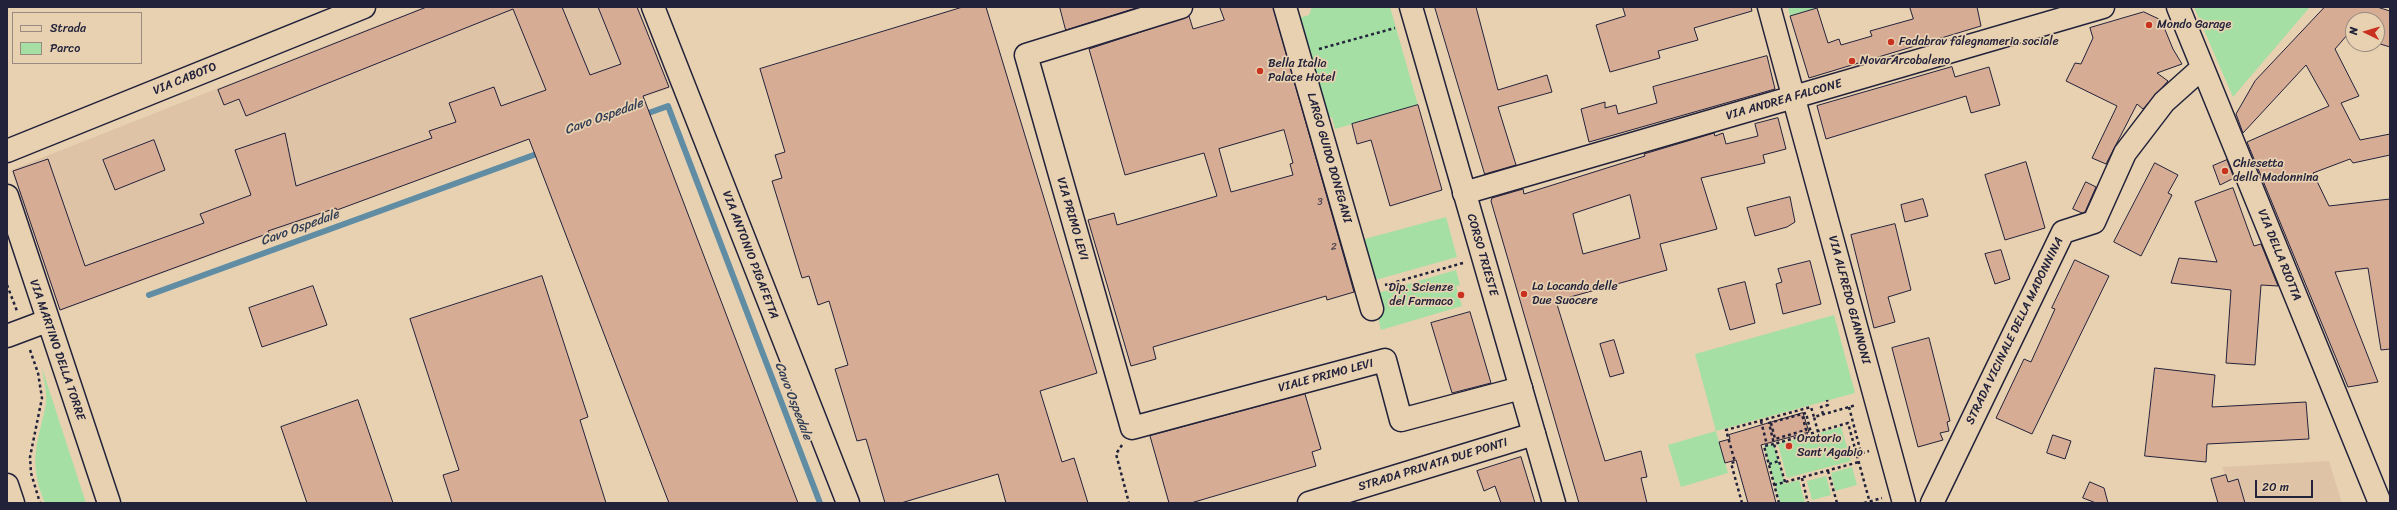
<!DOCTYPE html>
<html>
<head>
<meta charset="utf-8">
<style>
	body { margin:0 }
	#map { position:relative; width:2397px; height:510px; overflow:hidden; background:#e8d1b1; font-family:Sriracha,sans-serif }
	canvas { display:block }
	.frame { position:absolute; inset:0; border:8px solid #22223b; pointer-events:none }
	.legend { position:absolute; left:12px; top:12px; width:130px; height:52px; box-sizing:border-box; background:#e8d1b1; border:1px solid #998b82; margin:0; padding:5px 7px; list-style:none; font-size:12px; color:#22223b }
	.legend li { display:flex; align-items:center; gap:8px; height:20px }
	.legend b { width:20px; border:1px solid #998b82 }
	.north { position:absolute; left:2345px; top:12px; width:40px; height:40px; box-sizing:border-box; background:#e8d1b1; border:1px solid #998b82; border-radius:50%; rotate:275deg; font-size:11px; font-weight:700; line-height:16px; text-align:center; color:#22223b }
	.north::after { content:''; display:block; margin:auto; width:14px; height:18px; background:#c8321e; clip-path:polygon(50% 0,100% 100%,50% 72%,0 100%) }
	.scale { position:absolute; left:2255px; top:480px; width:58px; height:18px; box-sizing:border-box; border:2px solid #22223b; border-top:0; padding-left:5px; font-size:12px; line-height:14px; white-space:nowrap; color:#22223b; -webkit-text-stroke:3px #e8d1b1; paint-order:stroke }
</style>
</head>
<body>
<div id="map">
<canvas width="2397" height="510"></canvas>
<div class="frame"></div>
<ul class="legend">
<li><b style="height:5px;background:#e8d1b1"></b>Strada</li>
<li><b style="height:11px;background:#a5dfa4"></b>Parco</li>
</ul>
<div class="north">N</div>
<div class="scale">20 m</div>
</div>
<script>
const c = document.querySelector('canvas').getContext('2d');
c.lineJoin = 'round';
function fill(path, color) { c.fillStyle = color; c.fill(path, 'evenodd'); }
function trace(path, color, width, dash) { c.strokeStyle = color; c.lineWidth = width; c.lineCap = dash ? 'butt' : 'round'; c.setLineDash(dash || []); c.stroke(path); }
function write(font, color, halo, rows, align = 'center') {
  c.font = font + ' Sriracha,sans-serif'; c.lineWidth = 3.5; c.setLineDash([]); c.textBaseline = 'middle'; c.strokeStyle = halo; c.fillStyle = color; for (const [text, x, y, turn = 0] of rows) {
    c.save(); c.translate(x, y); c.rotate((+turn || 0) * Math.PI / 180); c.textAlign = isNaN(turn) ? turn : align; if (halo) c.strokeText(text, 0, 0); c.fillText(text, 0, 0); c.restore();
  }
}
const built = new Path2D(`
	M 423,7 L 638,7 L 670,88 L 60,311 L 11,170 Z
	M 2329,461 L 2342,503 L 2245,503 L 2238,479 L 2228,482 L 2222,467 Z`);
const green = new Path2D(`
	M 1312,7 L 1390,7 L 1418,105 L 1335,129 L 1332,117 L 1319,121 L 1296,19 L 1309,15 Z
	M 1788,7 L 1817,7 L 1817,8 L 1790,16 Z
	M 2194,7 L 2310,7 L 2233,97 Z
	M 1446,217 L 1457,257 L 1372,281 L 1361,240 Z
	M 1456,270 L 1460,285 L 1456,286 L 1462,306 L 1381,330 L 1373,297 L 1374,294 Z
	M 1834,315 L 1855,393 L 1716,431 L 1728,473 L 1681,487 L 1668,445 L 1716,431 L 1695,354 Z
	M 42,368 L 86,503 L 45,503 C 33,475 33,454 41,426 C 43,416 47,406 46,395 C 46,387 43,377 42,368 Z
	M 1841,427 L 1851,461 L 1787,478 L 1778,444 Z
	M 1774,444 L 1785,484 L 1799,480 L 1805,503 L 1780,503 L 1764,446 Z
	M 1852,467 L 1857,485 L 1835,491 L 1831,473 Z
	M 1826,476 L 1831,495 L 1812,500 L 1807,481 Z`);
const stream = new Path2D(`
	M 643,115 L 668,106 L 820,503
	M 149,295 L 542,152`);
const building = new Path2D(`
	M 427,7 L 562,7 L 590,75 L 621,64 L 598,7 L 637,7 L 669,87 L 643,96 L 798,503 L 669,503 L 529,139 L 337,210 L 336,208 L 268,231 L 269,233 L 60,310 L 13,171 L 48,159 L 85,266 L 204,223 L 200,214 L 251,195 L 235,150 L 285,133 L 296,186 L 432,138 L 429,131 L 456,122 L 449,103 L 494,87 L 501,106 L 546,90 L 513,9 L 246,116 L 239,99 L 224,105 L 218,90 Z
	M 963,7 L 986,7 L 1097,373 L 1040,391 L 1062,462 L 1074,458 L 1088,503 L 1006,503 L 998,474 L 901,503 L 885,503 L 866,439 L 857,441 L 835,369 L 848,365 L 829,301 L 818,305 L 809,276 L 802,278 L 772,181 L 782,178 L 775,155 L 785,152 L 760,69 Z
	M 1060,7 L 1139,7 L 1066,30 Z
	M 1220,7 L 1273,7 L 1354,292 L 1327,300 L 1326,296 L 1153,347 L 1156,359 L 1131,366 L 1088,220 L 1114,213 L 1117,225 L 1217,196 L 1204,153 L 1125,175 L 1089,49 L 1189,16 L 1193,29 L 1224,20 ZM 1284,130 L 1293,163 L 1290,164 L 1293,175 L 1231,192 L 1219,149 Z
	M 1435,7 L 1476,7 L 1498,90 L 1547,75 L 1552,92 L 1498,107 L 1516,165 L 1485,174 Z
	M 1623,7 L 1751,7 L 1752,11 L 1694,28 L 1698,40 L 1658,51 L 1660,58 L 1610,72 L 1596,25 L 1625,16 Z
	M 1910,7 L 1977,7 L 1981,26 L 1809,78 L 1790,16 L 1817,8 L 1828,43 L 1839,39 L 1841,45 L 1872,36 L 1870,31 L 1913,19 Z
	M 2325,7 L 2377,7 L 2390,11 L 2390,47 L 2377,43 L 2377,20 L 2353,20 L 2353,35 L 2348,34 L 2335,49 L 2359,96 L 2341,103 L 2360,140 L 2390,134 L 2390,155 L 2353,163 L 2350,159 L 2313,173 L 2329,206 L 2390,199 L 2390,349 L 2381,350 L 2368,268 L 2335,272 L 2378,382 L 2348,387 L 2247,142 L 2329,106 L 2306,65 L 2243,133 L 2236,114 L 2255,81 Z
	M 2144,12 L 2161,20 L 2173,49 L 2182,64 L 2157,73 L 2168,81 L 2143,109 L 2137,104 L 2106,164 L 2092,158 L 2117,106 L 2066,81 L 2075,63 L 2081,64 L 2093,38 L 2090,28 Z
	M 1767,56 L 1775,89 L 1589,142 L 1581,109 L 1605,102 L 1605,108 L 1616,105 L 1618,114 L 1657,103 L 1653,87 Z
	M 1952,67 L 1955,77 L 1989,67 L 2000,105 L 1971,113 L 1966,96 L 1826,139 L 1817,106 Z
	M 1418,105 L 1442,190 L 1390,206 L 1371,140 L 1357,144 L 1352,124 Z
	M 1778,118 L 1786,149 L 1763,155 L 1765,163 L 1701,178 L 1717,229 L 1660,244 L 1667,270 L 1556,301 L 1605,461 L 1641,451 L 1647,477 L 1641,478 L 1647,503 L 1579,503 L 1491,201 L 1492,198 L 1523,189 L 1524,194 L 1645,156 L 1644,154 L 1714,133 L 1715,136 L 1723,133 L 1726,144 L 1758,136 L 1755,124 ZM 1630,195 L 1640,238 L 1583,254 L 1573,214 Z
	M 154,140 L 165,170 L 115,190 L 103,160 Z
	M 2227,160 L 2234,178 L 2220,185 L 2213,166 Z
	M 2026,162 L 2045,228 L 2005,240 L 1985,175 Z
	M 2155,163 L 2178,175 L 2168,193 L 2172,195 L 2141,256 L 2114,242 Z
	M 2086,182 L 2096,187 L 2085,212 L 2082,213 L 2073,209 Z
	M 2233,188 L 2254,246 L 2261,244 L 2278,286 L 2261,285 L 2255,365 L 2226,363 L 2231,290 L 2171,283 L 2179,258 L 2217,262 L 2195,202 Z
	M 1790,197 L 1795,222 L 1787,227 L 1755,236 L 1747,208 Z
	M 1923,199 L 1928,216 L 1905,222 L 1901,205 Z
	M 1895,224 L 1911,290 L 1888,297 L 1895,322 L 1874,328 L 1851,235 Z
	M 2001,250 L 2010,279 L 1995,284 L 1985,254 Z
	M 2075,260 L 2109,276 L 2032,434 L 1996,418 L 2024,359 L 2031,362 L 2055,309 L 2052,308 Z
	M 1810,261 L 1821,304 L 1783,314 L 1776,284 L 1782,282 L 1778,269 Z
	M 542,276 L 588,417 L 580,420 L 606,503 L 452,503 L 443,475 L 459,470 L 410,319 Z
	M 1745,282 L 1755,323 L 1730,330 L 1718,289 Z
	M 313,286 L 327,325 L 262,347 L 249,308 Z
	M 1470,312 L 1491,383 L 1452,393 L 1431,323 Z
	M 1929,338 L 1950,421 L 1947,422 L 1949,431 L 1940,433 L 1943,440 L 1918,447 L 1892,348 Z
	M 1614,340 L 1624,373 L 1610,377 L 1600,344 Z
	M 2155,368 L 2215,375 L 2212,407 L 2306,402 L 2309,439 L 2207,444 L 2206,462 L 2145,456 Z
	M 1305,394 L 1321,449 L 1312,452 L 1316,466 L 1191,503 L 1169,503 L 1150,436 Z
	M 358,400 L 393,503 L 307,503 L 281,427 Z
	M 1803,413 L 1809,432 L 1761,445 L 1776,503 L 1748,503 L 1736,460 L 1725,463 L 1719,442 L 1730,439 L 1729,435 Z
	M 2053,435 L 2071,441 L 2065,459 L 2047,453 Z
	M 1521,457 L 1535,503 L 1501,503 L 1495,486 L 1484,491 L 1477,471 Z
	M 2226,475 L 2228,482 L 2238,479 L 2245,503 L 2218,503 L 2211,479 Z
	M 2090,482 L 2104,488 L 2108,503 L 2096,503 L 2083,498 Z`);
const path = new Path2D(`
	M 1319,49 L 1395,28
	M 7,285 L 17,311
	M 1385,285 L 1463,263
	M 30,350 L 38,373 L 42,398 L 30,457 L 31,473 L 40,503
	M 1849,407 L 1861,453
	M 1823,414 L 1821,407 L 1828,405 L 1827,400
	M 1761,421 L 1767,445
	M 1771,423 L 1775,439 L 1806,430 L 1802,414
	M 1818,432 L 1814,417 L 1856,405
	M 1122,445 L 1116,454 L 1129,503
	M 1856,455 L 1869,451
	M 1769,464 L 1779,461
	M 1828,471 L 1837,503
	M 1802,478 L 1808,503
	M 1785,482 L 1774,444 L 1848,423 L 1870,503
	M 1774,485 L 1859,462
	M 1742,503 L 1731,463 L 1735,462 L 1726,430 L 1811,407 L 1814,417
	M 1779,503 L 1764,446 L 1774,444 L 1769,423 L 1806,413 L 1811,433
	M 1864,503 L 1882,498`);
const minor = new Path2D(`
	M 653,7 L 848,503
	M 1181,7 L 1026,55 L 1132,428 L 1385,360 L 1401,420 L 1521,388
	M 1285,7 L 1372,309
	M 1769,7 L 1904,503
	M 2178,7 L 2380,503
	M 7,151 L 364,7
	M 1464,193 L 2103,7
	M 7,196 L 109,503
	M 7,336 L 47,321
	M 7,485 L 13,503
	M 1309,503 L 1534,434
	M 1932,503 L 2063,232 L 2094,222 L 2125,153 L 2164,102 L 2202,68`);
const major = new Path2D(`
	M 1411,7 L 1554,503`);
const markers = [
	[2149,25,4,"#c8321e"],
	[1891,42,4,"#c8321e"],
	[1852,61,4,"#c8321e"],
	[1260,71,4,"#c8321e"],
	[2225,171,4,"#c8321e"],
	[1524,294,4,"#c8321e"],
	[1461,295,4,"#c8321e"],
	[1789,446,4,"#c8321e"]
];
const numberNames = [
	["3",1320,202],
	["2",1334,247]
];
const poiNames = [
	["Mondo Garage",2157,25],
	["Fadabrav falegnameria sociale",1899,42],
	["NovarArcobaleno",1860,61],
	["Bella Italia",1268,64],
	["Palace Hotel",1268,78],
	["Chiesetta",2233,164],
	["della Madonnina",2233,178],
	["La Locanda delle",1532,287],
	["Due Suocere",1532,301],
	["Dip. Scienze",1453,288,"right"],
	["del Farmaco",1453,302,"right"],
	["Oratorio",1797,439],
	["Sant'Agabio",1797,453]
];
const streetNames = [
	["VIA CABOTO",185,79,-22],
	["VIA ANDREA FALCONE",1784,100,-16],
	["LARGO GUIDO DONEGANI",1329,158,74],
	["VIA PRIMO LEVI",1072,219,74],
	["VIA ANTONIO PIGAFETTA",750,255,69],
	["CORSO TRIESTE",1482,255,74],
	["VIA DELLA RIOTTA",2279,255,68],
	["VIA ALFREDO GIANNONI",1849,300,75],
	["STRADA VICINALE DELLA MADONNINA",2015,331,-64],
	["VIA MARTINO DELLA TORRE",57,350,71],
	["VIALE PRIMO LEVI",1326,376,-15],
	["STRADA PRIVATA DUE PONTI",1433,465,-17]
];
const waterNames = [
	["Cavo Ospedale",604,117,-20],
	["Cavo Ospedale",300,228,-20],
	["Cavo Ospedale",793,401,69]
];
fill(built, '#dfc3a7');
fill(green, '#a5dfa4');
trace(stream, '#608da3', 6);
fill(building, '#d7ac95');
trace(building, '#22223b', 1);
trace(minor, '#22223b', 25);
trace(major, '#22223b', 25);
trace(path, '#22223b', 2.5, [3, 3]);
trace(minor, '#e8d1b1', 22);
trace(major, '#e8d1b1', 22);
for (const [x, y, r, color] of markers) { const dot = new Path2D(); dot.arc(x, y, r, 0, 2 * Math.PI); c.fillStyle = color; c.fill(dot); trace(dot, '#e8d1b1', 1.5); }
write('10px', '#4f4452', null, numberNames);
write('12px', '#22223b', '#e8d1b1', poiNames, 'left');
write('12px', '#22223b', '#e8d1b1', streetNames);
write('italic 13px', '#313d55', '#e8d1b1', waterNames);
</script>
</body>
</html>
